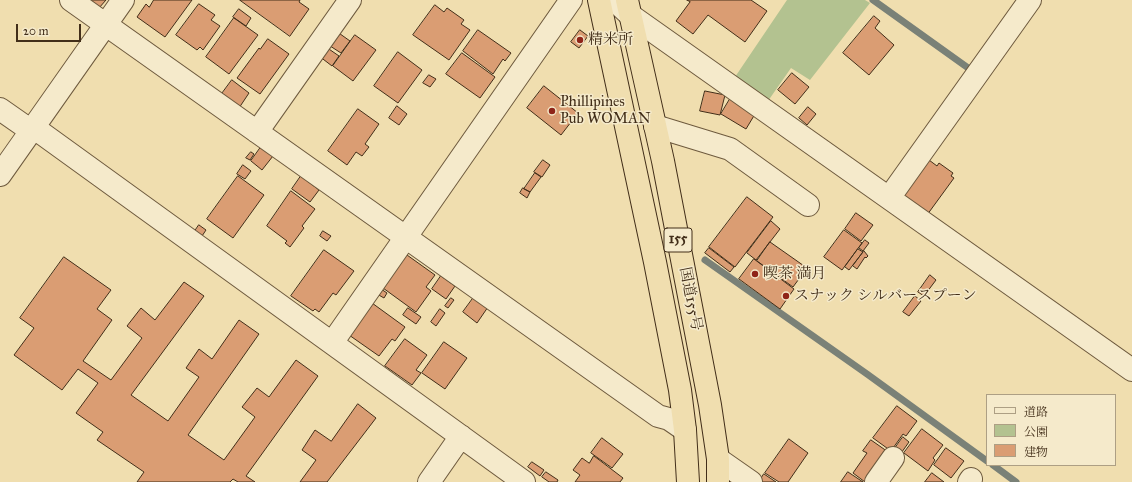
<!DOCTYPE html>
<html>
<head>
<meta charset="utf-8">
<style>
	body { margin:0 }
	#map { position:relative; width:1132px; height:482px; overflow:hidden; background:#f0deaf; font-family:"IM FELL Great Primer","Noto Serif JP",serif }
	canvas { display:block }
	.legend { position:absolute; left:986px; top:394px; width:130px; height:72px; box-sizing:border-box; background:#f5eacb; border:1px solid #ad9f84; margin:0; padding:5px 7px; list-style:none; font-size:12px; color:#422e19 }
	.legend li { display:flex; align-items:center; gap:8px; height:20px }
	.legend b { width:20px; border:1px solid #ad9f84 }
	.scale { position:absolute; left:16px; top:24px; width:65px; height:18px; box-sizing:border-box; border:2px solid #422e19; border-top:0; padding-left:5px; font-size:12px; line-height:14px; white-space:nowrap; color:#422e19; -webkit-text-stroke:3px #f5eacb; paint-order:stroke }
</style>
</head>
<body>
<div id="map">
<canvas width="1132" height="482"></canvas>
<ul class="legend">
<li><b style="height:5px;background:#f5eacb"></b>道路</li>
<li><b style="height:11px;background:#b3c290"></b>公園</li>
<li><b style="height:11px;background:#da9d73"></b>建物</li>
</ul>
<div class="scale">20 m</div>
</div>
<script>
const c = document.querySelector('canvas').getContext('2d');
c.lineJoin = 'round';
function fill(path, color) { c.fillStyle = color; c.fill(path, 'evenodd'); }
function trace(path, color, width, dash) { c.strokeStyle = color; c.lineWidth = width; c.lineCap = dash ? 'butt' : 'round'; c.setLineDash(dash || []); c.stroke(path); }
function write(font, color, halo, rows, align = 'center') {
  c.font = font + ' "IM FELL Great Primer","Noto Serif JP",serif'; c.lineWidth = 3; c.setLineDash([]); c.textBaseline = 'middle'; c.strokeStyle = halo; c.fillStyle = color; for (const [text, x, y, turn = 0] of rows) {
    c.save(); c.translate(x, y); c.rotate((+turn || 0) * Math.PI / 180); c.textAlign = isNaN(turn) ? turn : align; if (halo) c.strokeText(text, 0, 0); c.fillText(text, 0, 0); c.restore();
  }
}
const green = new Path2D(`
	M 787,0 L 865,0 L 870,3 L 810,80 L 791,68 L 768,101 L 735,77 Z`);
const stream = new Path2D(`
	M 873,0 L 971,70
	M 705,260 L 867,374 L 987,461
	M 993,465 L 1016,482`);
const building = new Path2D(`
	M 88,0 L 106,0 L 99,8 Z
	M 154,0 L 192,0 L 165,37 L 137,17 L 146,4 L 149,7 Z
	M 240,0 L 300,0 L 299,2 L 309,9 L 290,36 Z
	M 687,0 L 751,0 L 767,11 L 745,42 L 708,15 L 693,34 L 676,21 L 690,2 Z
	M 199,4 L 215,15 L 211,20 L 220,26 L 203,50 L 200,47 L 197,50 L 176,35 Z
	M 435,5 L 444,12 L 447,8 L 464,20 L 461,24 L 470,30 L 449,60 L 413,35 Z
	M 239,9 L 251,18 L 246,26 L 233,17 Z
	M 874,16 L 880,21 L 875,28 L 894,45 L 869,75 L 843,53 Z
	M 234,18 L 258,35 L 229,74 L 206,57 Z
	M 478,30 L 511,53 L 505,61 L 503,59 L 493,74 L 463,51 Z
	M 580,30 L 588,36 L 579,48 L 571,42 Z
	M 336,31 L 350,41 L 341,53 L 327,44 Z
	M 355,35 L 376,50 L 353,81 L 333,66 Z
	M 268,39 L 289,54 L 260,94 L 237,78 L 259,48 L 260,49 Z
	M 326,47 L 339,56 L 332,66 L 319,56 Z
	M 398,52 L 422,70 L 398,103 L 374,86 Z
	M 462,53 L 495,77 L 480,98 L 446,74 Z
	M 792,73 L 809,87 L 795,104 L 778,90 Z
	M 429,75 L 436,79 L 430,87 L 423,83 Z
	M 232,80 L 249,93 L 239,108 L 218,99 Z
	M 544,86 L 578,113 L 561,135 L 527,108 Z
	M 705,91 L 725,95 L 720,115 L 700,111 Z
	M 730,99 L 755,114 L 746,129 L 721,114 Z
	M 397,106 L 407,114 L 399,125 L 389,118 Z
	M 808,107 L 816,114 L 807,125 L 799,118 Z
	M 358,109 L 379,124 L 365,144 L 369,147 L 362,156 L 356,152 L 347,165 L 328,151 Z
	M 261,147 L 273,156 L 262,170 L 251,161 Z
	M 251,152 L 254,154 L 250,160 L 246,158 Z
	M 543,160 L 550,165 L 542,177 L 534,172 Z
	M 929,160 L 937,166 L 939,163 L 953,173 L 951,176 L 954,178 L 927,215 L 902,197 Z
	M 243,165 L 251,171 L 245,179 L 237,174 Z
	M 535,173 L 541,177 L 530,192 L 524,189 Z
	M 238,176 L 264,195 L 233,238 L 207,219 Z
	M 301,176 L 319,190 L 310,202 L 292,189 Z
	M 523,188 L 530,192 L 527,198 L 520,193 Z
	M 291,191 L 315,209 L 302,226 L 304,228 L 290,247 L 285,243 L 287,241 L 267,226 Z
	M 747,197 L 773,217 L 735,267 L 709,247 Z
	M 856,213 L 873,225 L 861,241 L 845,229 Z
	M 771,221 L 780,229 L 756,260 L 747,253 Z
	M 199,225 L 206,230 L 202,236 L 195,231 Z
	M 844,230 L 862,243 L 842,270 L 824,257 Z
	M 323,231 L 331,236 L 327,241 L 320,236 Z
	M 865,240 L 869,243 L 863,251 L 859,248 Z
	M 770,242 L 807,268 L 793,287 L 757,261 Z
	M 709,248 L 734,267 L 730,272 L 705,253 Z
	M 858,249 L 863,252 L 849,270 L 845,267 Z
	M 324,250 L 354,271 L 336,295 L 333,293 L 319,312 L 315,309 L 313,311 L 291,296 Z
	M 864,251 L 868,256 L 866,258 L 865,257 L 857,269 L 853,266 Z
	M 407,255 L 435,275 L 426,287 L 431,291 L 416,312 L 383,288 Z
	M 64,257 L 111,290 L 97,309 L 112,320 L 83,361 L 111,380 L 142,338 L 127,326 L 141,308 L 155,320 L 184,282 L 204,296 L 131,395 L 168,421 L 199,377 L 186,368 L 199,349 L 212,359 L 239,320 L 259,334 L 188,435 L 224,460 L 255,417 L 242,407 L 257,388 L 269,397 L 296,360 L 318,376 L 246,476 L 255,482 L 238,482 L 233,479 L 230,482 L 137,482 L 144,472 L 97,440 L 103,432 L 76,413 L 98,383 L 78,369 L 62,390 L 14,355 L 34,328 L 20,318 Z
	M 754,259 L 794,289 L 780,309 L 739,279 Z
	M 930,275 L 936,280 L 924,296 L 918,292 Z
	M 441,276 L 455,286 L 446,299 L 432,289 Z
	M 381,289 L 387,293 L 384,298 L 377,294 Z
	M 915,296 L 921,301 L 909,316 L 903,312 Z
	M 474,297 L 488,307 L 477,323 L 463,312 Z
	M 451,298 L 454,300 L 448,308 L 445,306 Z
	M 372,303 L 405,327 L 395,341 L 392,339 L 379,356 L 349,335 Z
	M 408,308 L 421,317 L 416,324 L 403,315 Z
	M 440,309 L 445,313 L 436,326 L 431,322 Z
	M 405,339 L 427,355 L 416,370 L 421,373 L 412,385 L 385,366 Z
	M 444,342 L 467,358 L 445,389 L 422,373 Z
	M 358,404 L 376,418 L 327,482 L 300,482 L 316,460 L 302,450 L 315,430 L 331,441 Z
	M 897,406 L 917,421 L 906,436 L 903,434 L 891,451 L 873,438 Z
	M 922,429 L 943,445 L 933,458 L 935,460 L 928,471 L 904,453 Z
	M 903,437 L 909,442 L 899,456 L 893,451 Z
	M 602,438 L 623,454 L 612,468 L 591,453 Z
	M 789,439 L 808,453 L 788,482 L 779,482 L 765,473 Z
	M 871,440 L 891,454 L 865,482 L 853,473 L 867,453 L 863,451 Z
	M 946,448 L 964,461 L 951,478 L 934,465 Z
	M 594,456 L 623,478 L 620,482 L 575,482 L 580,475 L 573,470 L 582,458 L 589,463 Z
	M 532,462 L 544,470 L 540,476 L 528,467 Z
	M 546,472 L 558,480 L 557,482 L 549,482 L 542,477 Z
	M 848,472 L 863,482 L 841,482 Z
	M 932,473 L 944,482 L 925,482 Z
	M 764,474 L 776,482 L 759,482 Z`);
const minor = new Path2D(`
	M 71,0 L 658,416 L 669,419 L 685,430
	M 614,0 L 630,15 L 1132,370
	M 0,109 L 30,130
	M 655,126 L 730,149 L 808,205
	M 33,127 L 524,482
	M 257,132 L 350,0
	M 0,175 L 123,0
	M 889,198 L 1030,0
	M 332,343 L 571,0
	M 718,459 L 751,482
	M 429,482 L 461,436
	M 876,482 L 893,458
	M 969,482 L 971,479`);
const highway = new Path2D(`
	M 599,0 L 655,262 L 680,390 L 685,430 L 688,482
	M 627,0 L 663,161 L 710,405 L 718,459 L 718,482`);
const markers = [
	[580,40,4,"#8f2418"],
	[552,111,4,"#8f2418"],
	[755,274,4,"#8f2418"],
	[786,296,4,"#8f2418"]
];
const shields = [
	[678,240,28]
];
const shieldNames = [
	["155",678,240]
];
const poiNames = [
	["精米所",588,40],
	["Phillipines",560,102],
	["Pub WOMAN",560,119],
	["喫茶 満月",763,274],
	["スナック シルバースプーン",794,296]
];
const streetNames = [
	["国道155号",690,299,79]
];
fill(green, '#b3c290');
trace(stream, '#7a8177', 7);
fill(building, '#da9d73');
trace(building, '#422e19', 1);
trace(minor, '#6e5a3e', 24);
trace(highway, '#422e19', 24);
trace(minor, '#f5eacb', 22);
trace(highway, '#f0deaf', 22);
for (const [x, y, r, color] of markers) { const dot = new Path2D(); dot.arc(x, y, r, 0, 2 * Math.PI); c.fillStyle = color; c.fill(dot); trace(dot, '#f5eacb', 1.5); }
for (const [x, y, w] of shields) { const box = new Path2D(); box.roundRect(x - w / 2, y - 12, w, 24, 3); c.fillStyle = '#f5eacb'; c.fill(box); trace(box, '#422e19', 1); }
write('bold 14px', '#422e19', null, shieldNames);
write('15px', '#422e19', '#f5eacb', poiNames, 'left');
write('15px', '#422e19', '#f5eacb', streetNames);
</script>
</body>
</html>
